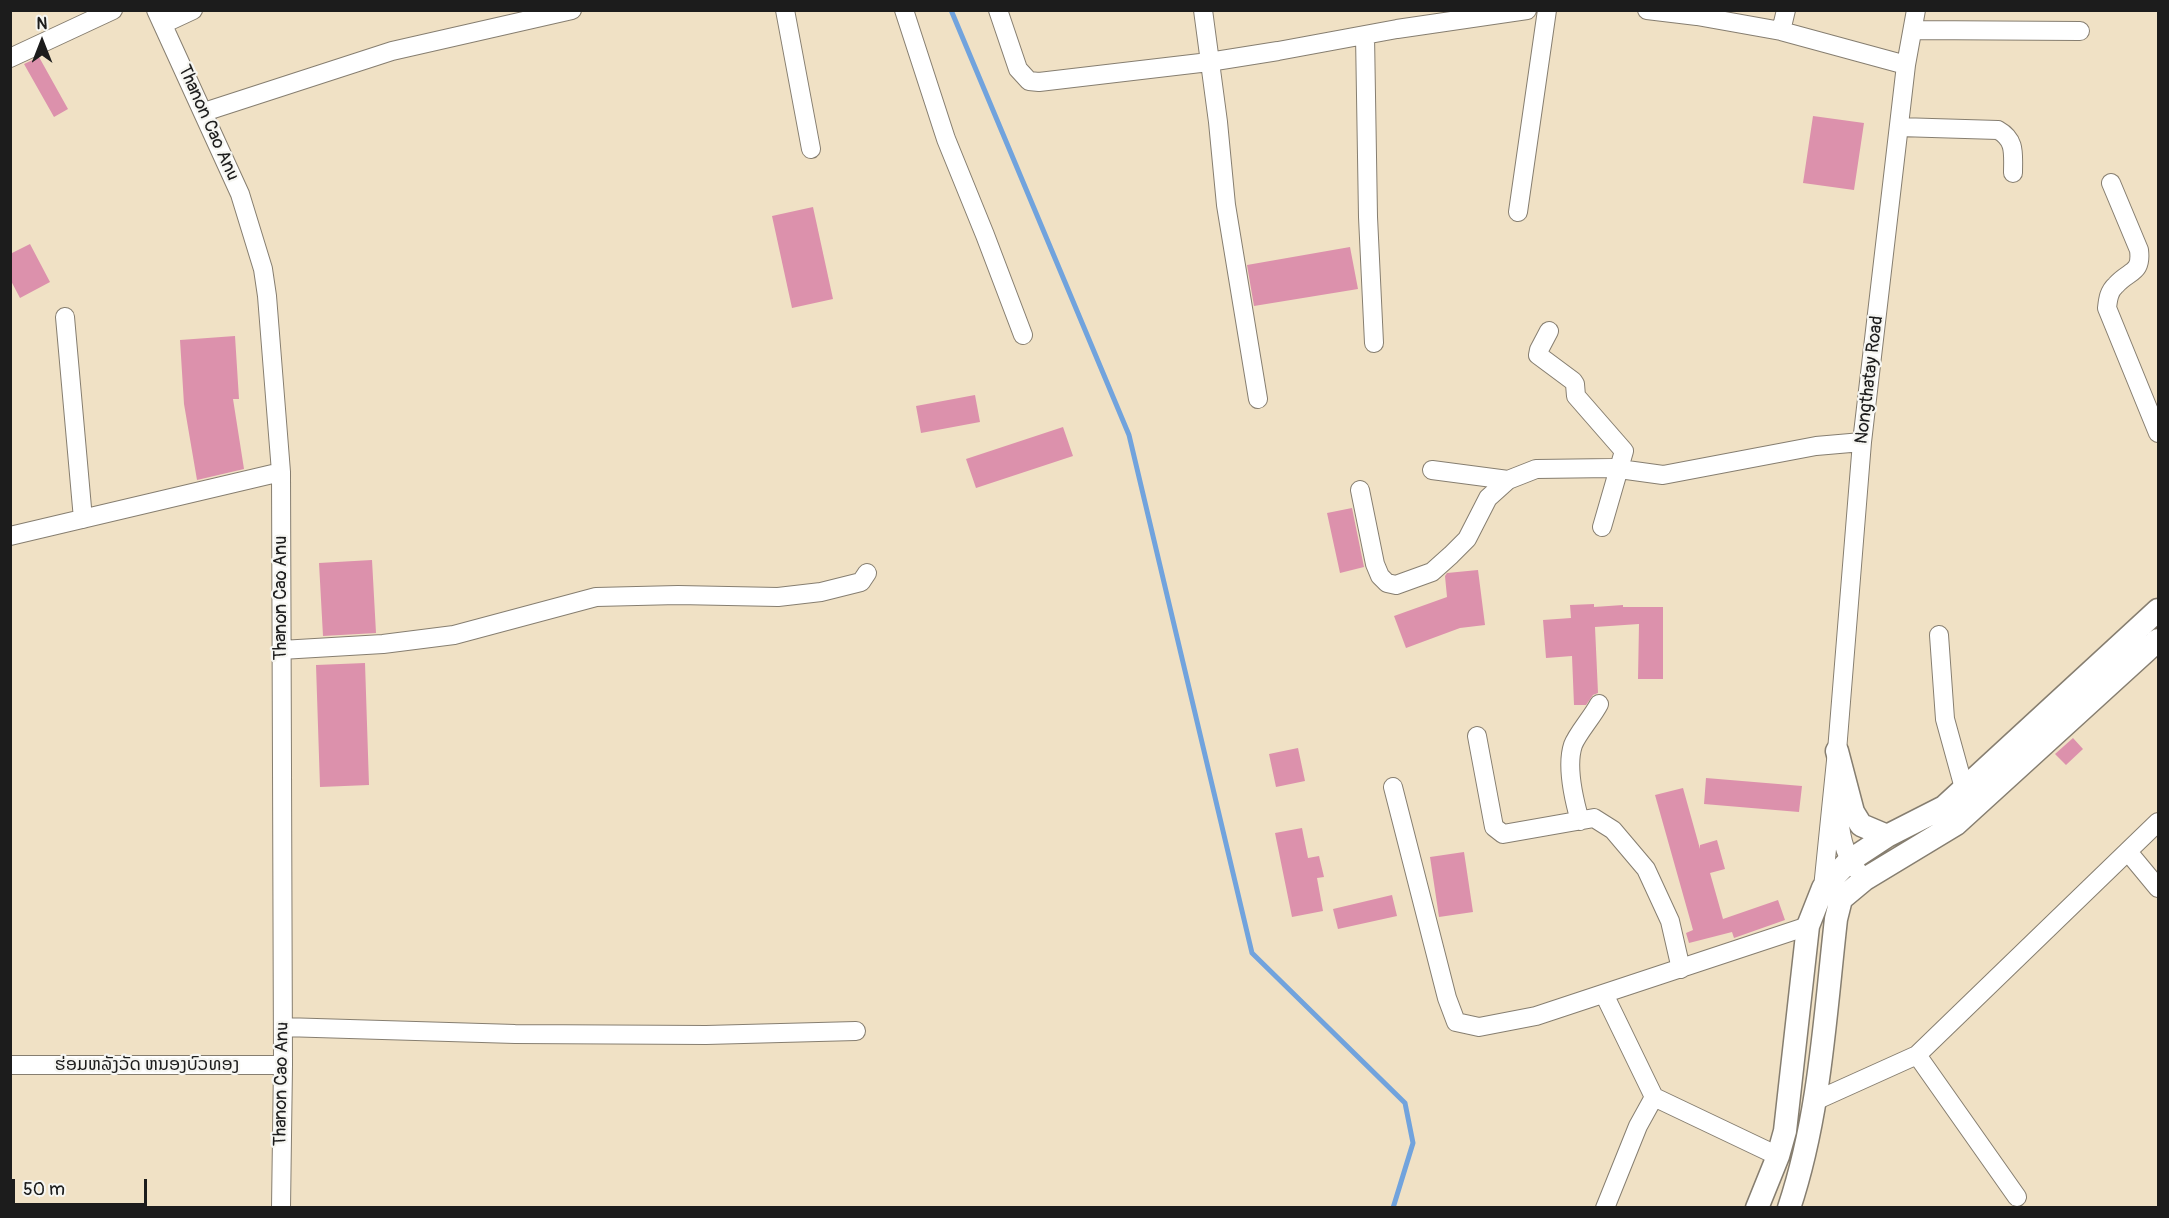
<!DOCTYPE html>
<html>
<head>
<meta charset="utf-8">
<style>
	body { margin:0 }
	#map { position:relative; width:2169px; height:1218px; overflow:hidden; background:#f0e1c5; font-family:Pangolin,sans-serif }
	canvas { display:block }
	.frame { position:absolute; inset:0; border:12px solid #1c1c1c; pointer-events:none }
	.north { position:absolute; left:12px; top:12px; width:60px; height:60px; -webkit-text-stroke:4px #f6f6f2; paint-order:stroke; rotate:0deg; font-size:16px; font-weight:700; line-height:24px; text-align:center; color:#1c1c1c }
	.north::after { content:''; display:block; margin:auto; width:21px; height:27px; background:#1c1c1c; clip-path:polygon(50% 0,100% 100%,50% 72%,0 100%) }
	.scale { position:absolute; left:12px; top:1179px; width:135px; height:27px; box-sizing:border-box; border:3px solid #1c1c1c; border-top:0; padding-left:8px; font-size:18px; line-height:21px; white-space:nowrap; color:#1c1c1c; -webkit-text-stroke:4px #f6f6f2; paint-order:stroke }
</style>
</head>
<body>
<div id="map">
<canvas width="2169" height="1218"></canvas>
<div class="frame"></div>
<div class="north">N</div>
<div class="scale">50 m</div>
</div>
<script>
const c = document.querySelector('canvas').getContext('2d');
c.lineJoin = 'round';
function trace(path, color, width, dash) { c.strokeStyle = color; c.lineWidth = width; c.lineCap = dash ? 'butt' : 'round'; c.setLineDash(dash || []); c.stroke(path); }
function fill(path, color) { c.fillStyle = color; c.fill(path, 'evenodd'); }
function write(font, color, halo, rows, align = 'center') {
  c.font = font + ' Pangolin,"Noto Sans Lao",sans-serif'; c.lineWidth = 4.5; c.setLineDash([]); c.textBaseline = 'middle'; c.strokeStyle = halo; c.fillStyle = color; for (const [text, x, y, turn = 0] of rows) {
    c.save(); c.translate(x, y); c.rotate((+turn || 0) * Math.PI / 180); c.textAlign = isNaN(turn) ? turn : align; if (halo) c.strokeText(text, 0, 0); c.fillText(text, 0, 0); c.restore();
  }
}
const stream = new Path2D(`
	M 951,10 L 1129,435 L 1252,953 L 1405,1103 L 1413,1143 L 1393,1208`);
const building = new Path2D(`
	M 39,57 L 68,109 L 54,117 L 24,64 Z
	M 1813,116 L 1864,123 L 1854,190 L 1803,183 Z
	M 813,207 L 833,299 L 792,308 L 772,216 Z
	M 30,244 L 50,282 L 20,298 L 10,279 L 10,254 Z
	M 1350,247 L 1358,289 L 1254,306 L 1247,265 Z
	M 235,336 L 239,399 L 233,399 L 244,469 L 197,480 L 184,404 L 180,340 Z
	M 975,395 L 980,422 L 921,433 L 916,406 Z
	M 1063,427 L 1073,456 L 976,488 L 966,459 Z
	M 1352,508 L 1364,567 L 1340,573 L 1327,513 Z
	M 372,560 L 376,633 L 323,636 L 319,563 Z
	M 1478,570 L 1485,625 L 1460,628 L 1406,648 L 1394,616 L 1447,597 L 1445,576 L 1447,573 Z
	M 1594,604 L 1594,607 L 1623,605 L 1623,607 L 1663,607 L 1663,679 L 1638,679 L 1639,624 L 1595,627 L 1598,693 L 1593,695 L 1586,705 L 1574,705 L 1572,656 L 1546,658 L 1543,620 L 1571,618 L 1570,605 Z
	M 365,663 L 369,785 L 320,787 L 316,665 Z
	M 2073,738 L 2083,749 L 2066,765 L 2055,754 Z
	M 1298,748 L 1305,781 L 1276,787 L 1269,754 Z
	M 1706,778 L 1802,786 L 1799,812 L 1704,804 Z
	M 1683,788 L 1700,849 L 1700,845 L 1717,840 L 1725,869 L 1710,873 L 1723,919 L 1778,900 L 1785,920 L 1734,938 L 1732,932 L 1689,943 L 1686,933 L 1693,930 L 1655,795 Z
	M 1302,828 L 1308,858 L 1319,856 L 1324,877 L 1317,878 L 1323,911 L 1292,917 L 1275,833 Z
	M 1464,852 L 1473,912 L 1439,917 L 1430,857 Z
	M 1392,895 L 1397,916 L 1338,929 L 1333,909 Z`);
const minor = new Path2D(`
	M 156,10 L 240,194 L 263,269 L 267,296 L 281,472 L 283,1065 L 281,1208
	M 785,10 L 811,149
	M 904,10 L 946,139 L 985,235 L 1023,335
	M 998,10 L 1018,69 L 1029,81 L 1039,82 L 1209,62 L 1278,51 L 1397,29 L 1527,10
	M 1203,10 L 1218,122 L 1226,205 L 1258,399
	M 1647,10 L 1697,16 L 1781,31 L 1906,65
	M 163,24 L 193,10
	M 1913,30 L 2080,31
	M 1781,31 L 1786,10
	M 1365,35 L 1368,217 L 1374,343
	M 10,58 L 113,10
	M 204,112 L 392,51 L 572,10
	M 1899,127 L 1998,130 C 2016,140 2013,154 2013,173
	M 2111,183 L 2139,250 C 2142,274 2129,270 2116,285 C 2109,291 2108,299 2107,308 L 2158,433
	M 1518,212 L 1547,10
	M 65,317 L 83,519
	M 1549,331 L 1539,350 L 1538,355 L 1573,381 L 1575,384 L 1576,396 L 1624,451 L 1602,527
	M 1432,470 L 1508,480 L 1536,469 L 1612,468 L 1663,475 L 1816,446 L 1862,442
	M 1360,490 L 1375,564 L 1380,576 L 1387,583 L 1396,585 L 1432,572 L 1451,555 L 1467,539 L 1488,498 L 1508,480
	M 10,536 L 281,472
	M 1939,635 L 1945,719 L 1964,788
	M 281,650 L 383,644 L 454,635 L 596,597 L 678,595 L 778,597 L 821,592 L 861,582 L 867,573
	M 1477,736 L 1494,827 L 1503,834 L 1594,818 L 1613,830 L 1646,869 L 1670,921 L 1681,969
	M 1393,787 L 1447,998 L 1456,1022 L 1479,1027 L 1536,1016 L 1808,926
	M 1838,809 C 1840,831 1843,854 1857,870
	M 1580,821 C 1574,800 1566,766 1573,745 C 1577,734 1593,716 1599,704
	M 2129,853 L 2158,888
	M 1828,891 L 1823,888 L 1837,751 L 1862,442 L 1906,65 L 1916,10
	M 1604,994 L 1654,1097
	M 283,1027 L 515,1034 L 706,1035 L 856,1031
	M 1917,1055 L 2017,1197
	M 10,1065 L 283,1065
	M 1815,1101 L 1917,1055 L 2158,822
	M 1605,1208 L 1638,1126 L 1654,1097 L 1778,1156`);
const major = new Path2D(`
	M 1837,751 L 1853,812 L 1861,825 L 1887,836
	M 1757,1208 L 1778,1156 L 1785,1131 L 1808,926 L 1823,888 L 1849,861 L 1887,836 L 1944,807 L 2158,610
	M 1789,1208 C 1820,1115 1825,1016 1836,919 L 1841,899 L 1865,879 L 1956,824 L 2158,640`);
const streetNames = [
	["Thanon Cao Anu",208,123,66],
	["Nongthatay Road",1870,380,-83],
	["Thanon Cao Anu",281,598,-90],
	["ຮ່ອມຫລັງວັດ ຫນອງບົວທອງ",147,1065],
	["Thanon Cao Anu",282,1084,-89]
];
trace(stream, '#71a3dd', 5);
fill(building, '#dc91ac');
trace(minor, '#867e70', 20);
trace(major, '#867e70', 25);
trace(minor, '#fff', 18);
trace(major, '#fff', 22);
write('18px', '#1c1c1c', '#f6f6f2', streetNames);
</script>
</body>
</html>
